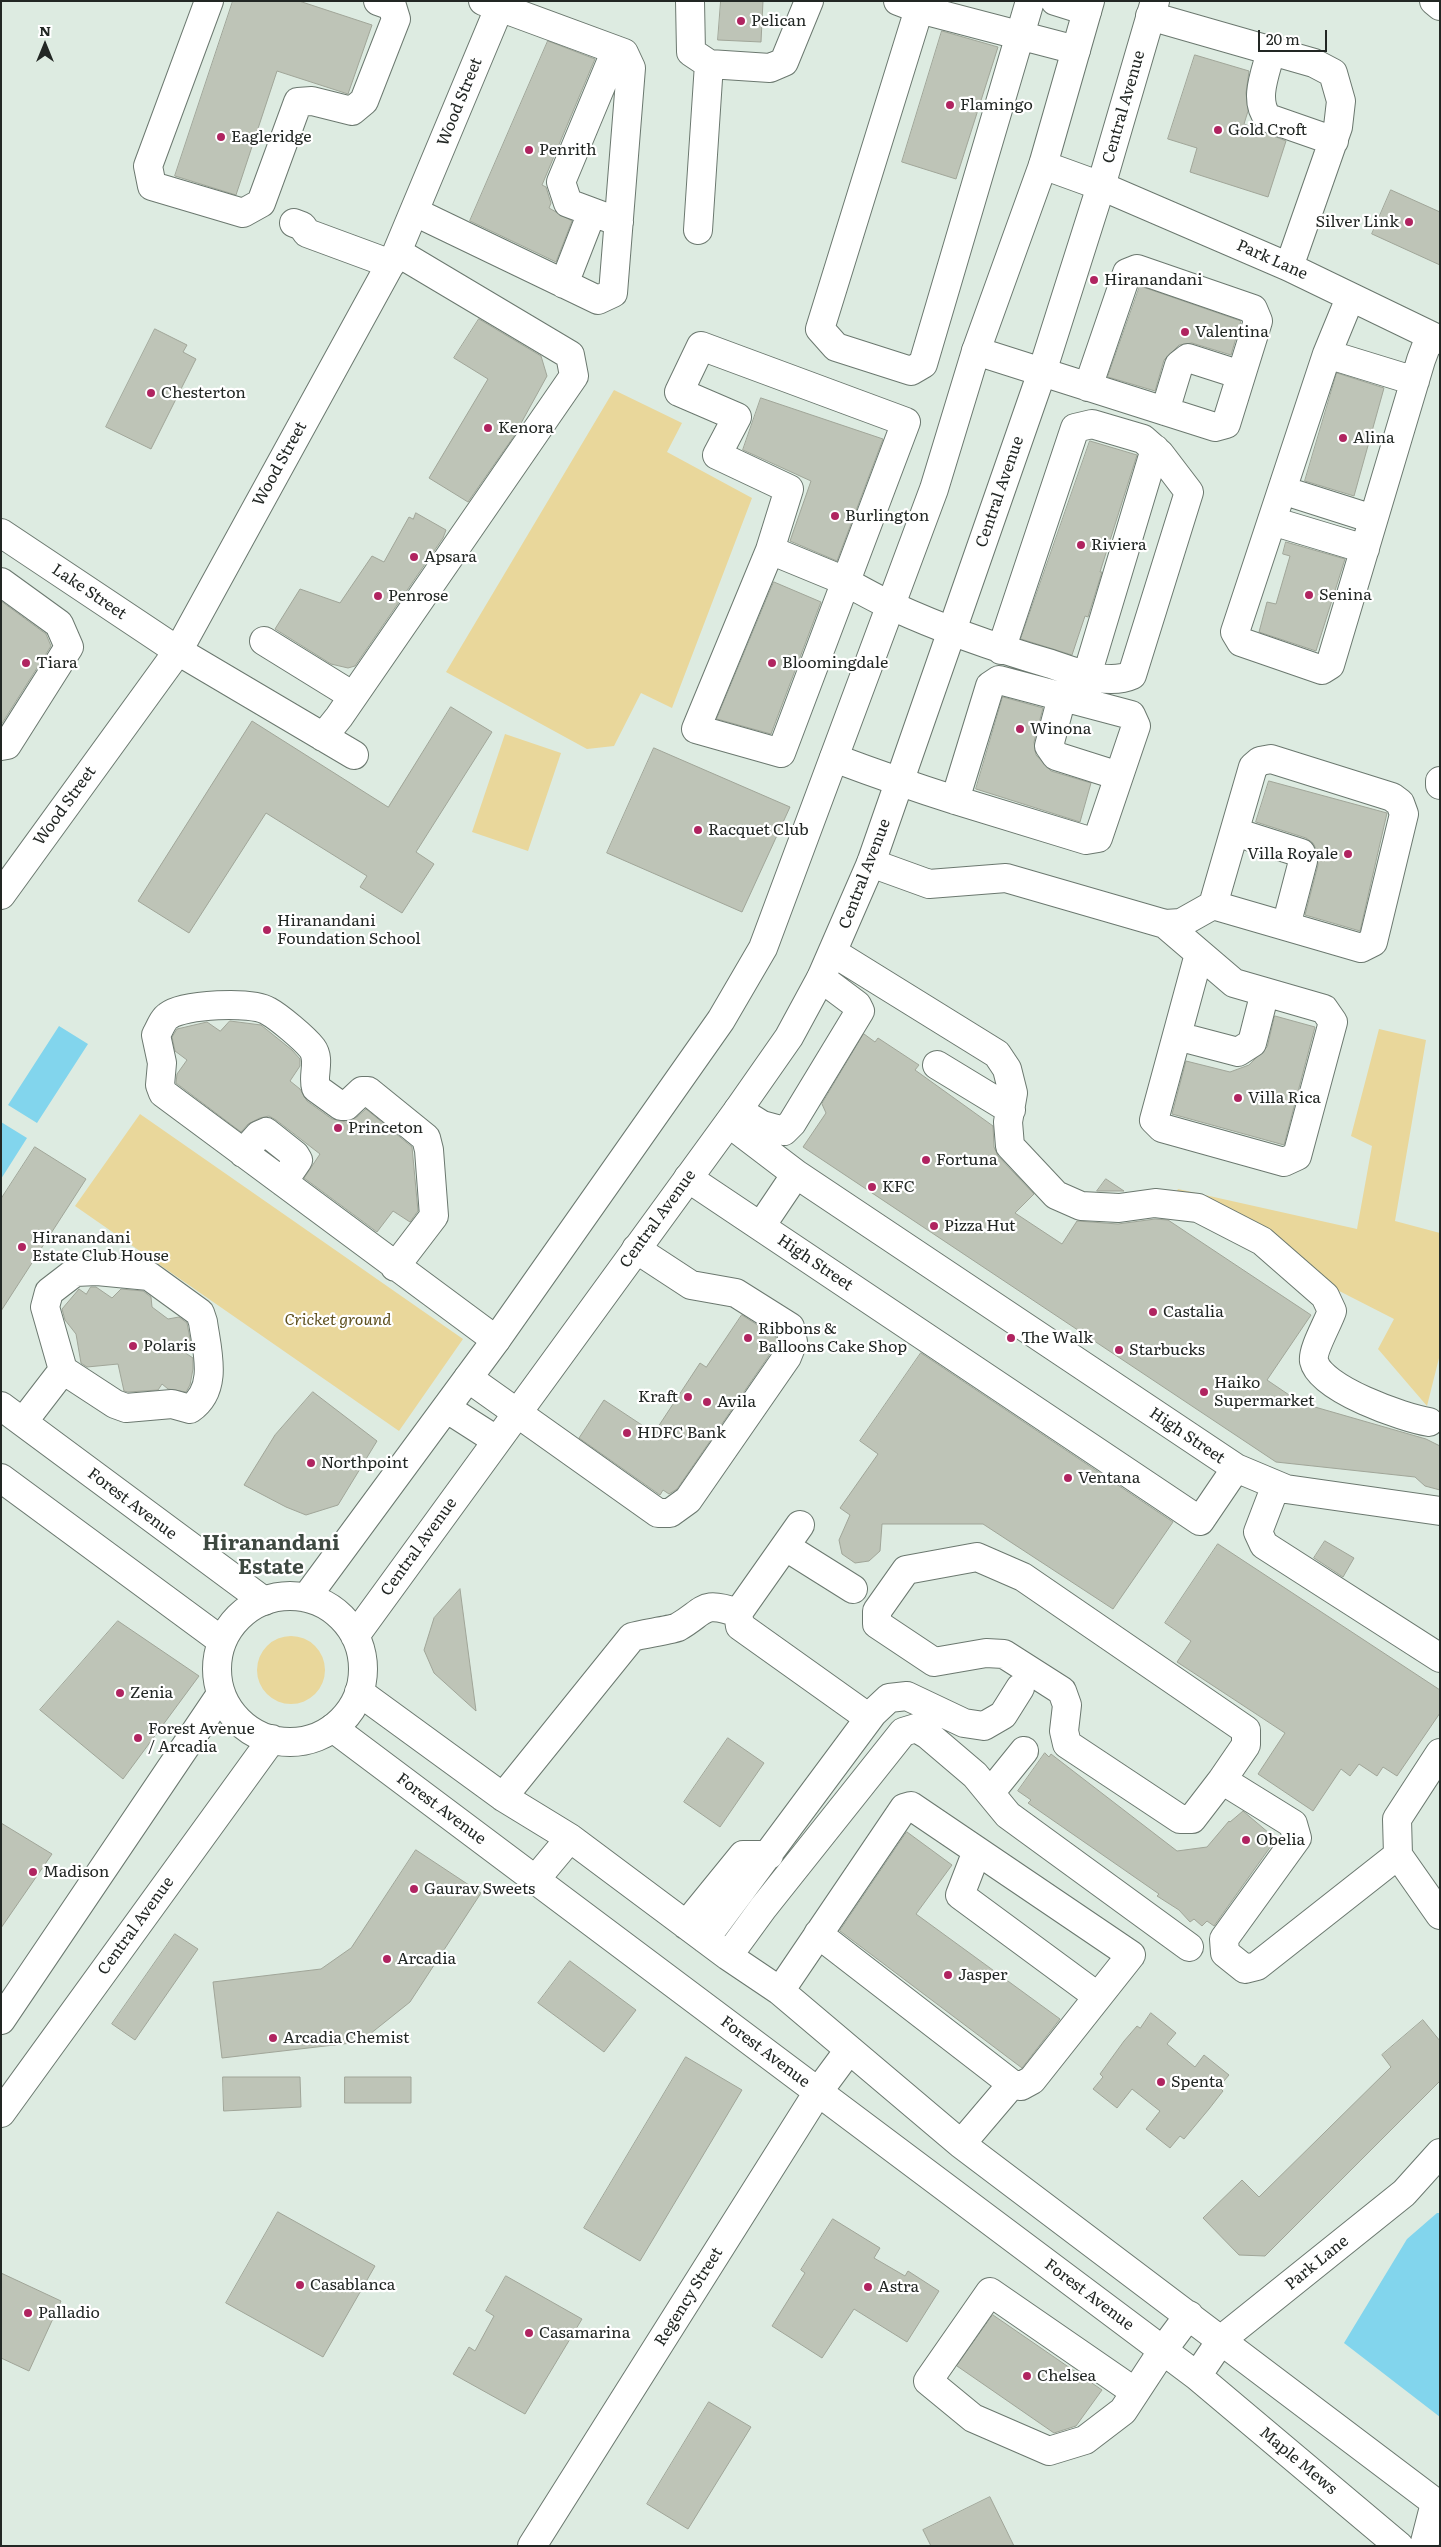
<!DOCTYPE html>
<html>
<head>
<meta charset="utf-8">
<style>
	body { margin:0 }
	#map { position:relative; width:1441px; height:2547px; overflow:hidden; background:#ddebe1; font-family:Literata,serif }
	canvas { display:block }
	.frame { position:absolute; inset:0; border:2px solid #222724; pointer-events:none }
	.north { position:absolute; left:20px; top:20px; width:50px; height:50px; -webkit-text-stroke:4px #fff; paint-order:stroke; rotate:0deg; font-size:14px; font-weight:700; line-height:20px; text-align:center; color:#222724 }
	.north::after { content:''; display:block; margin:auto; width:18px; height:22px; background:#222724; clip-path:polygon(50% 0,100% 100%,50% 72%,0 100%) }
	.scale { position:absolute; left:1258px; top:30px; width:69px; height:22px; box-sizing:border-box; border:2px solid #222724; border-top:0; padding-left:6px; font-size:15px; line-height:18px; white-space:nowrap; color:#222724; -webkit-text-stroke:4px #fff; paint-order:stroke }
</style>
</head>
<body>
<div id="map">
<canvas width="1441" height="2547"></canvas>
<div class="frame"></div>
<div class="north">N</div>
<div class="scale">20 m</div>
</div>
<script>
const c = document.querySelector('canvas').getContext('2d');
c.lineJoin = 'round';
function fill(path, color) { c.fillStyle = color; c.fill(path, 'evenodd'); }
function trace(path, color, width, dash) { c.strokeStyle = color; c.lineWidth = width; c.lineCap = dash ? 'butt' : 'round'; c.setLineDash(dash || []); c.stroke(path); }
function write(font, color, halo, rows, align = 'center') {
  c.font = font + ' Literata,serif'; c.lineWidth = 4.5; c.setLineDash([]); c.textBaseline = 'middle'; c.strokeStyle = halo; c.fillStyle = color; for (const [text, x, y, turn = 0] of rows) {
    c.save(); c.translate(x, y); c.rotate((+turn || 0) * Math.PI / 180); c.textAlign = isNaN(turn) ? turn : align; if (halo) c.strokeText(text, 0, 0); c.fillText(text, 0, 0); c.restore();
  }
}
const green = new Path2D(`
	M 614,390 L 682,423 L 667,452 L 752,498 L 672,708 L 641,693 L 614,746 L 587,749 L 446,672 Z
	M 505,734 L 561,753 L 528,851 L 472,832 Z
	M 1379,1029 L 1426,1040 L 1395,1221 L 1440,1233 L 1440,1354 L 1427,1406 L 1378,1349 L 1394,1319 L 1169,1204 L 1178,1189 L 1357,1229 L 1372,1146 L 1351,1136 Z
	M 140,1114 L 463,1339 L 399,1431 L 75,1206 Z
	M257 1670a34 34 0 1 1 68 0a34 34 0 1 1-68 0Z`);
const water = new Path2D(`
	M 59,1026 L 88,1044 L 37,1123 L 8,1105 Z
	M 1,1122 L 27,1138 L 1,1179 Z
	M 1437,2213 L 1440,2213 L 1440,2417 L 1344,2343 L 1407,2239 Z`);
const building = new Path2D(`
	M 233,1 L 299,1 L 372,25 L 348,94 L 277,71 L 236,195 L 175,176 Z
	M 721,1 L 763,1 L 761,42 L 718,40 Z
	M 942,31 L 998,47 L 956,179 L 902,162 Z
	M 548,41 L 595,59 L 542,185 L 546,187 L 551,203 L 549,208 L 572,221 L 556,262 L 470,221 Z
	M 1195,55 L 1249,71 L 1246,93 L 1248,111 L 1244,124 L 1286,141 L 1268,197 L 1190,172 L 1197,148 L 1168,139 Z
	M 1391,190 L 1440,212 L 1440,265 L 1372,234 Z
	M 1140,286 L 1241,321 L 1231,355 L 1192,343 L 1179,345 L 1164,360 L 1155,391 L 1108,377 Z
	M 479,319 L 541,356 L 547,376 L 514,436 L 468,502 L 429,478 L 488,379 L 454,358 Z
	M 155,329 L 187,345 L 183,352 L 196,359 L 151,449 L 106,427 Z
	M 1337,373 L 1384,388 L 1354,496 L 1305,481 Z
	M 761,398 L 883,439 L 837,561 L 790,541 L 811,481 L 743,450 Z
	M 1090,441 L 1137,455 L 1100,572 L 1102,572 L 1088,617 L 1085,616 L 1072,655 L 1021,639 Z
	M 416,513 L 446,530 L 443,538 L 355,666 L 348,668 L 331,664 L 275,629 L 300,589 L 340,603 L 372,556 L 384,562 L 409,517 L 413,519 Z
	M 1286,542 L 1345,559 L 1316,651 L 1259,632 L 1267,602 L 1276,604 L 1290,556 L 1283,554 Z
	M 774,582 L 821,602 L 771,734 L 717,719 Z
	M 1,601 L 46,634 L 51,646 L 1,725 Z
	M 1003,697 L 1043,708 L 1034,742 L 1036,755 L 1051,771 L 1091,783 L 1080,822 L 976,789 Z
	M 451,707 L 492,732 L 416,852 L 434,864 L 402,913 L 360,887 L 367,876 L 266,813 L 189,933 L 138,901 L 252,721 L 388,807 Z
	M 654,748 L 790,807 L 742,912 L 607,853 Z
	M 1269,781 L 1387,813 L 1360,931 L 1305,915 L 1318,865 L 1316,849 L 1313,843 L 1306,838 L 1256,822 Z
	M 1275,1016 L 1315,1027 L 1284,1145 L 1172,1114 L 1186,1061 L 1230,1072 L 1249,1065 L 1267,1047 Z
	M 230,1021 L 261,1025 L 292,1050 L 300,1059 L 300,1066 L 290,1081 L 300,1089 L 307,1101 L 332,1119 L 346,1122 L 357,1117 L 366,1109 L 412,1147 L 418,1211 L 410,1222 L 393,1211 L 377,1232 L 304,1178 L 320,1154 L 276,1120 L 269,1116 L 260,1118 L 248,1124 L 241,1132 L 176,1083 L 177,1074 L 187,1060 L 175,1051 L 172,1037 L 177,1029 L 207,1022 L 220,1031 Z
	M 864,1034 L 875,1042 L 878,1038 L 919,1065 L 915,1070 L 993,1126 L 994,1147 L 998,1156 L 1034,1194 L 1015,1213 L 1062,1244 L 1077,1221 L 1118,1224 L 1155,1219 L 1168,1220 L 1311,1315 L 1267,1380 L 1301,1403 L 1426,1439 L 1440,1446 L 1440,1490 L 1425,1486 L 1415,1477 L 1276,1462 L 803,1147 L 826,1113 L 822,1104 Z
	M 35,1147 L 86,1179 L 1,1311 L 1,1199 Z
	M 1106,1179 L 1124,1191 L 1097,1191 Z
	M 91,1287 L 96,1287 L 112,1298 L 121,1289 L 143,1291 L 151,1297 L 152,1307 L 168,1319 L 179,1317 L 187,1323 L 191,1344 L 184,1352 L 193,1358 L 193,1369 L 190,1385 L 186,1392 L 168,1389 L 162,1384 L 158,1390 L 128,1392 L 124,1391 L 118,1364 L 87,1367 L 81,1363 L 76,1334 L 65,1320 L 62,1309 L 79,1289 L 86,1294 Z
	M 742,1315 L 776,1337 L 777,1341 L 768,1357 L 677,1489 L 669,1494 L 663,1490 L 660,1495 L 579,1438 L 604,1400 L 654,1433 L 700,1363 L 706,1367 Z
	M 921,1353 L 1173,1522 L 1113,1609 L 983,1524 L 882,1524 L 880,1551 L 869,1561 L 855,1563 L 842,1554 L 839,1540 L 850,1515 L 840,1508 L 878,1454 L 860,1441 Z
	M 313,1392 L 377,1441 L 338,1505 L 306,1515 L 286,1507 L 244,1485 L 275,1435 Z
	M 1325,1541 L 1354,1558 L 1343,1577 L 1314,1558 Z
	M 1218,1544 L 1440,1690 L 1440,1713 L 1397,1776 L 1383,1767 L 1377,1776 L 1359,1764 L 1350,1776 L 1341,1769 L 1313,1811 L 1258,1774 L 1285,1733 L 1177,1662 L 1191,1641 L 1165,1623 Z
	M 460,1589 L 476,1711 L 434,1673 L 424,1650 L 434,1618 Z
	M 118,1621 L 199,1676 L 123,1779 L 40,1710 Z
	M 728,1738 L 764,1763 L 720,1827 L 684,1802 Z
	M 1045,1753 L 1049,1757 L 1051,1754 L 1177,1851 L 1207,1847 L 1229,1821 L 1230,1822 L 1243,1811 L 1276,1839 L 1214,1926 L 1207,1921 L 1202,1926 L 1194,1919 L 1190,1922 L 1179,1910 L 1157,1896 L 1159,1894 L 1028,1803 L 1031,1800 L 1018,1791 Z
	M 1,1823 L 52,1854 L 1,1928 Z
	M 907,1832 L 952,1865 L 916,1914 L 1060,2019 L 1022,2068 L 840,1931 Z
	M 416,1850 L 481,1893 L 410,2002 L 360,2042 L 222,2058 L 213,1982 L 321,1969 L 351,1948 Z
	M 175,1934 L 198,1949 L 135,2040 L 112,2024 Z
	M 570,1961 L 636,2010 L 604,2052 L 538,2003 Z
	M 1151,2013 L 1176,2033 L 1167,2044 L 1195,2067 L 1204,2055 L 1229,2075 L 1219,2087 L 1223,2091 L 1209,2109 L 1184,2139 L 1180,2136 L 1170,2148 L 1146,2129 L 1160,2111 L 1132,2089 L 1117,2108 L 1093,2089 L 1103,2077 L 1100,2074 L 1124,2041 L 1137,2026 L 1140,2028 Z
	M 1423,2020 L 1440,2041 L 1440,2081 L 1265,2256 L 1239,2255 L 1203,2218 L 1242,2180 L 1259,2197 L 1391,2067 L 1382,2055 Z
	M 686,2057 L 742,2090 L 640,2261 L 584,2228 Z
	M 223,2077 L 300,2077 L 301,2107 L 224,2111 Z
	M 345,2077 L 411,2077 L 411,2103 L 345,2103 Z
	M 278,2212 L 375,2266 L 323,2357 L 226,2303 Z
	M 833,2219 L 880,2248 L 874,2258 L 905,2276 L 908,2271 L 939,2291 L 907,2342 L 854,2309 L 822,2358 L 772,2326 L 805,2273 L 801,2270 Z
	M 1,2273 L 61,2301 L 29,2371 L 1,2358 Z
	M 506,2276 L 582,2319 L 525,2414 L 453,2374 L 469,2347 L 475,2351 L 494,2316 L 486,2311 Z
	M 993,2315 L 1102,2390 L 1076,2426 L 1054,2433 L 957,2366 Z
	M 709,2402 L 751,2427 L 688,2529 L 647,2504 Z
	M 990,2497 L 1014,2546 L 931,2546 L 923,2530 Z`);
const minor = new Path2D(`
	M 209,1 L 148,166 L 152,186 L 243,213 L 261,203 L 298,102 L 312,101 L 352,111 L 364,101 L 396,19 L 392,6 L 378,1
	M 690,1 L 691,52 L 709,64 L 770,68 L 784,62 L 809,1
	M 898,1 L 919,9 L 1076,50
	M 1055,1 L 1087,11
	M 1434,1 L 1440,6
	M 919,9 L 820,329 L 836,347 L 911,371 L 923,364 L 1030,1
	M 1150,16 L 1314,63 L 1333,73 L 1341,101 L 1338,127 L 1289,267
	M 616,50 L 561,182 L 568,203 L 619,222
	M 1271,51 C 1266,72 1253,100 1268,118 L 1334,141
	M 1043,165 L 1101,186 L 1289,267 L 1440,340
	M 415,212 L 598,300 L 613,293 L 631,68 L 624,53 L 483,1
	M 294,223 L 302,226 L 307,233 L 391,264
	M 698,230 L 709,64
	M 564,284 L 592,212
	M 1350,298 L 1327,354 L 1235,632 L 1241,642 L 1322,670 L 1330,665 L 1421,360 L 1430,336
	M 976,351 L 1215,427 L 1226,424 L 1258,321 L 1253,309 L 1137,269 L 1127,273 L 1088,387
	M 1327,354 L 1415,381
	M 1165,411 L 1179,365 L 1188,358 L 1241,375
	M 1282,490 L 1373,519
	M 1272,521 L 1365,549
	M 1,533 L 178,651 L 354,755
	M 770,550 L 696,729 L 781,753 L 906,422 L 701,346 L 679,392 L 737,417 L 717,455 L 789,489 L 770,550 L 838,578 C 856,587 874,598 892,606 C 944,630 996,648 1051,664 C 1075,672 1108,686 1132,675 L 1189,492 L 1160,454 L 1143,439 L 1092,424 L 1075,428 L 1001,650
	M 1,582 L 59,624 L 69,647 L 7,745 L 1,746
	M 264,641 L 353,696
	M 1087,675 L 1155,449
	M 1062,697 L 1049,746 L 1056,756 L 1119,776
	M 323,737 L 339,717 L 574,376 L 570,355 L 397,252
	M 834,758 C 874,773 914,787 955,800 L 1086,840 L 1098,838 L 1136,726 L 1131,715 L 999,680 L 990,686 L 955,800
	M 1271,759 L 1392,797 L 1400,803 L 1404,814 L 1373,942 L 1361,948 L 1213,905 L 1253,767 L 1260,761 Z
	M 1440,781 L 1440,785
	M 1235,832 L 1301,853 L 1303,861 L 1286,926
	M 871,863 L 929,884 L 1006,878 L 1165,924 L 1181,923 L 1213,905
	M 1,895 L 178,651 L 397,252 L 502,1
	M 1165,924 L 1234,983 L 1324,1009 L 1333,1022 L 1297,1156 L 1284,1162 L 1162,1128 L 1154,1120 L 1199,954
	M 834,953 L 997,1054 L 1007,1069 L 1013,1093 L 1008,1122 L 1010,1146 L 1056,1195 L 1081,1206 L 1119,1208 L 1155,1203 L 1198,1208 L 1262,1241 L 1325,1296 L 1332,1311 C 1328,1323 1312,1350 1314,1361 C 1320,1389 1404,1418 1429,1422
	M 1177,1036 L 1238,1052 L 1252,1043 L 1265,992
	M 937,1065 L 1011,1110
	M 738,1110 L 762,1125 L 784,1131 L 792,1123 L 860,1011 L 857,1005 L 821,978
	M 729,1123 L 796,1174
	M 243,1153 L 259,1135 L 266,1132 L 295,1155 L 298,1160 L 283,1182
	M 688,1178 L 1200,1521 L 1236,1468 L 796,1174 L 761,1226
	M 395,1267 L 434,1216 L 429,1150 L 426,1138 L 368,1091 L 362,1091 L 346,1106 L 341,1106 L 316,1088 C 312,1075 321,1060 312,1048 C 304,1038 279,1017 268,1011 C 252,1001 183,1004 168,1016 C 163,1019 159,1030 156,1035 L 162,1063 L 160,1085 L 163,1093 L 496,1340
	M 468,1378 L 658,1513 L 670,1513 L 688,1500 L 787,1357 L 793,1342 L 790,1327 L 736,1293 L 691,1285 L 636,1249
	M 1,1406 L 264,1601
	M 23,1422 L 63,1370 L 45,1307 L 49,1292 L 75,1272 L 97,1271 L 149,1276 L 200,1313 L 203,1322 C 207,1351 219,1389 190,1409 L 172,1404 L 126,1408 L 115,1404 L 63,1370
	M 1236,1468 L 1286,1489 L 1440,1511
	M 1,1478 L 222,1641
	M 1276,1485 L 1258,1532 L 1264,1545 L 1440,1658
	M 800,1525 L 738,1613 L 740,1626 L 869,1718
	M 786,1547 L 853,1589
	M 359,1692 L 503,1797 L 570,1838 L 728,1956 L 780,1991 L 961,2144 L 1440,2506
	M 333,1728 L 1197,2376 L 1399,2546
	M 1440,1753 L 1397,1819 L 1398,1855 L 1440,1915
	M 1222,1780 L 1192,1819 L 1180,1819 L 1067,1744 L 1064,1731 L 1067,1705 L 1062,1691 L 1004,1654 L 986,1653 L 934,1662 L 877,1624 L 877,1611 L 906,1570 L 977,1557 L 1023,1577 L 1246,1730 L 1246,1745 L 1222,1780 L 1293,1824 L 1297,1838 L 1224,1939 L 1225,1953 L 1245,1969 L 1257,1966 L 1398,1855
	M 990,1793 L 1024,1751
	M 503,1797 L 632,1637 C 641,1634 672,1630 678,1627 C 706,1611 701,1600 738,1613
	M 977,1851 L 960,1895 L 1097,1996
	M 535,1880 L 570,1838
	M 686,1925 L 743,1855 L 769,1855
	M 705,1939 L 873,1713 L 889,1698 L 907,1696 L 964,1723 L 984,1726 L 1003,1715 L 1020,1688
	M 728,1956 L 763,1908 L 903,1732 L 916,1728 L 928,1735 L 975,1775 L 1008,1815 L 1189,1947
	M 780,1991 L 904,1808 L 911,1806 L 1131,1955 L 1032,2080 L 1021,2086 L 1012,2084 L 818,1934
	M 961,2144 L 1012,2084
	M 1197,2376 L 1222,2339 L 1404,2193 L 1440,2153
	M 1135,2392 L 990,2292 L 928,2381 L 973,2418 L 1049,2451 L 1085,2440 L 1123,2411 L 1163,2350 L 1189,2315
	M 532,2546 L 818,2092 L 849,2050
	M 1424,2546 L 1435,2503`);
const major = new Path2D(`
	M 446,1408 L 496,1440
	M217 1669a73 73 0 1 1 146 0a73 73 0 1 1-146 0Z
	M 306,1598 L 496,1340 L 721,1020 L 763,948 L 934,489 L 976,351 L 1043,165 L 1090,1
	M 355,1636 L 738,1110 L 789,1037 L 821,978 L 871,863 L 1042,372 L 1101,186 L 1155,1
	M 1,2020 L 221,1694
	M 1,2113 L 272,1739`);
const markers = [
	[741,21,5,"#b02460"],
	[950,105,5,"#b02460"],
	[1218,130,5,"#b02460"],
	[221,137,5,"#b02460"],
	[529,150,5,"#b02460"],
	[1409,222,5,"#b02460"],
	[1094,280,5,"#b02460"],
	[1185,332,5,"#b02460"],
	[151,393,5,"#b02460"],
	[488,428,5,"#b02460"],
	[1343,438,5,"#b02460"],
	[835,516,5,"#b02460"],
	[1081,545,5,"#b02460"],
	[414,557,5,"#b02460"],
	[1309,595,5,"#b02460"],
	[378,596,5,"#b02460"],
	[26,663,5,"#b02460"],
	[772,663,5,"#b02460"],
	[1020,729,5,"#b02460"],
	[698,830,5,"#b02460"],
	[1348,854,5,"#b02460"],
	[267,930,5,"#b02460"],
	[1238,1098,5,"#b02460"],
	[338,1128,5,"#b02460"],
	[926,1160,5,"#b02460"],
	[872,1187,5,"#b02460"],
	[934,1226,5,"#b02460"],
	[22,1247,5,"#b02460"],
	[1153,1312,5,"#b02460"],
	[748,1338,5,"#b02460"],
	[1011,1338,5,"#b02460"],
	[133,1346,5,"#b02460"],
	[1119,1350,5,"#b02460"],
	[1204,1392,5,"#b02460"],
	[688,1397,5,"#b02460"],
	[707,1402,5,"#b02460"],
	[627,1433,5,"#b02460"],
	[311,1463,5,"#b02460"],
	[1068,1478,5,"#b02460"],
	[120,1693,5,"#b02460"],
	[138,1738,5,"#b02460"],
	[1246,1840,5,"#b02460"],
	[33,1872,5,"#b02460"],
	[414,1889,5,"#b02460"],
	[387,1959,5,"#b02460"],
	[948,1975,5,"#b02460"],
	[273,2038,5,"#b02460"],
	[1161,2082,5,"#b02460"],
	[300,2285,5,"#b02460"],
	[868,2287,5,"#b02460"],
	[28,2313,5,"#b02460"],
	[529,2333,5,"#b02460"],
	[1027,2376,5,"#b02460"]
];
const poiNames = [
	["Pelican",751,21],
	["Flamingo",960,105],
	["Gold Croft",1228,130],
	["Eagleridge",231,137],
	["Penrith",539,150],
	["Silver Link",1399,222,"right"],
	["Hiranandani",1104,280],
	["Valentina",1195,332],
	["Chesterton",161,393],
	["Kenora",498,428],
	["Alina",1353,438],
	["Burlington",845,516],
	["Riviera",1091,545],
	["Apsara",424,557],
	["Senina",1319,595],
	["Penrose",388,596],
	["Tiara",36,663],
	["Bloomingdale",782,663],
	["Winona",1030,729],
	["Racquet Club",708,830],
	["Villa Royale",1338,854,"right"],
	["Hiranandani",277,921],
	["Foundation School",277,939],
	["Villa Rica",1248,1098],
	["Princeton",348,1128],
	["Fortuna",936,1160],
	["KFC",882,1187],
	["Pizza Hut",944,1226],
	["Hiranandani",32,1238],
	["Estate Club House",32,1256],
	["Castalia",1163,1312],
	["Ribbons &",758,1329],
	["Balloons Cake Shop",758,1347],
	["The Walk",1021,1338],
	["Polaris",143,1346],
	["Starbucks",1129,1350],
	["Haiko",1214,1383],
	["Supermarket",1214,1401],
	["Kraft",678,1397,"right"],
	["Avila",717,1402],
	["HDFC Bank",637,1433],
	["Northpoint",321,1463],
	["Ventana",1078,1478],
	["Zenia",130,1693],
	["Forest Avenue",148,1729],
	["/ Arcadia",148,1747],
	["Obelia",1256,1840],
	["Madison",43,1872],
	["Gaurav Sweets",424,1889],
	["Arcadia",397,1959],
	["Jasper",958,1975],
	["Arcadia Chemist",283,2038],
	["Spenta",1171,2082],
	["Casablanca",310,2285],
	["Astra",878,2287],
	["Palladio",38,2313],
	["Casamarina",539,2333],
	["Chelsea",1037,2376]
];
const streetNames = [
	["Wood Street",460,102,-68],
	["Central Avenue",1124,107,-74],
	["Park Lane",1272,260,24],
	["Wood Street",280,464,-61],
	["Central Avenue",1000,492,-71],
	["Lake Street",89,592,34],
	["Wood Street",65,806,-54],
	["Central Avenue",865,874,-69],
	["Central Avenue",658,1219,-54],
	["High Street",815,1263,34],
	["High Street",1187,1436,34],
	["Forest Avenue",132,1504,37],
	["Central Avenue",419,1547,-54],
	["Forest Avenue",441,1809,37],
	["Central Avenue",136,1926,-54],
	["Forest Avenue",765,2052,37],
	["Park Lane",1317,2263,-39],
	["Forest Avenue",1089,2295,37],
	["Regency Street",689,2297,-58],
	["Maple Mews",1298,2461,40]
];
const parkNames = [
	["Cricket ground",338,1320]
];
const districtNames = [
	["Hiranandani",271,1544],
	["Estate",271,1568]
];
fill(green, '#e9d79b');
fill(water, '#82d5ed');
fill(building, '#bec4b7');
trace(building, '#a0a598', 1);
trace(minor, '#6b786f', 30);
trace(major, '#6b786f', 30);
trace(minor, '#fff', 28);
trace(major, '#fff', 28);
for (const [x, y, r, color] of markers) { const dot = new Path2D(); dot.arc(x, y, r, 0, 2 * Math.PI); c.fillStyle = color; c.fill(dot); trace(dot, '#fff', 2); }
write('16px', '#222724', '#fff', poiNames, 'left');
write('16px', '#222724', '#fff', streetNames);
write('italic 16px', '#5f511f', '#fff', parkNames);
write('bold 21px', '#3d4840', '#fff', districtNames);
</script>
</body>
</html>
